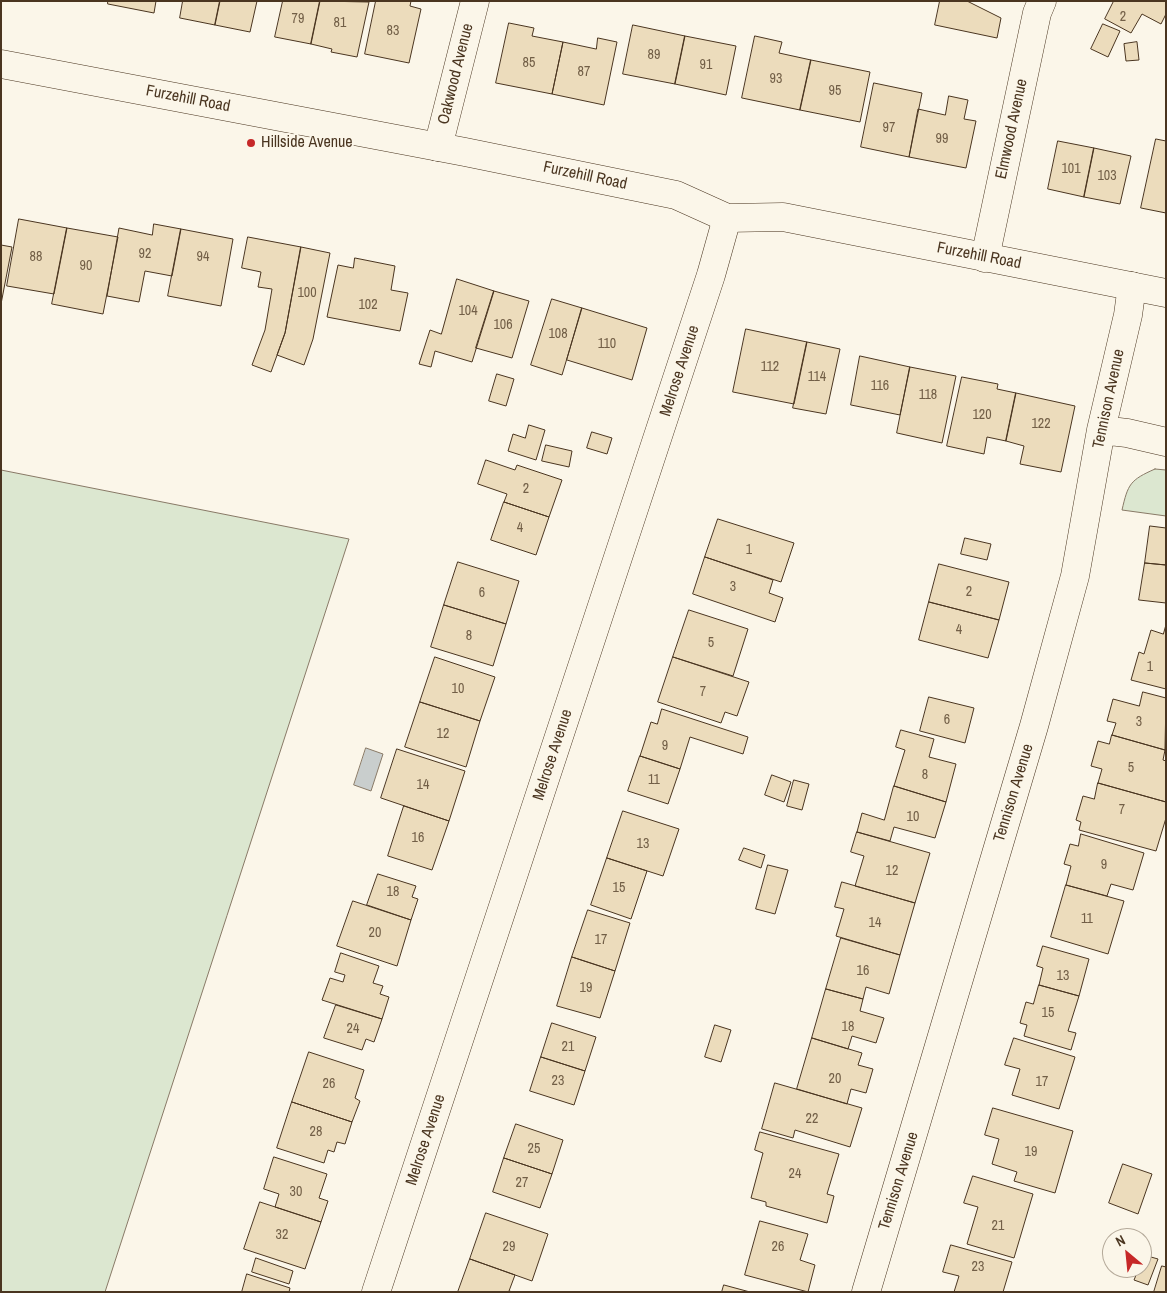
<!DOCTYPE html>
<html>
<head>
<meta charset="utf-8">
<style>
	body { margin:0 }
	#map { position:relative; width:1167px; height:1293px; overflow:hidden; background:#fbf6e9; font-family:"Archivo Narrow",sans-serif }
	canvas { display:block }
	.frame { position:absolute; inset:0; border:2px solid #4a3520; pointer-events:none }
	.north { position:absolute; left:1102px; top:1228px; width:50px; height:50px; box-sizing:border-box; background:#fbf6e9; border:1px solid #b4a999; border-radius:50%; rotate:332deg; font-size:14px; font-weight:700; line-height:20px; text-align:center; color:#4a3520 }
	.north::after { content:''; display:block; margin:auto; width:18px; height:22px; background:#c62828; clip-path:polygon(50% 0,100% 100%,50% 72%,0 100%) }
</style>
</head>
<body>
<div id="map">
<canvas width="1167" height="1293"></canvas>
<div class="frame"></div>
<div class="north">N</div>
</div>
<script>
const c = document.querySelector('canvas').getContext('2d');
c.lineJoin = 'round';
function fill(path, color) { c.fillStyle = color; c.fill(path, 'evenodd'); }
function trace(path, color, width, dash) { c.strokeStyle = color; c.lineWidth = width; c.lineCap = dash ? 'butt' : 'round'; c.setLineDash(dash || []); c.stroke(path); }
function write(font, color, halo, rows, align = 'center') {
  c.font = font + ' "Archivo Narrow",sans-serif'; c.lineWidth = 4; c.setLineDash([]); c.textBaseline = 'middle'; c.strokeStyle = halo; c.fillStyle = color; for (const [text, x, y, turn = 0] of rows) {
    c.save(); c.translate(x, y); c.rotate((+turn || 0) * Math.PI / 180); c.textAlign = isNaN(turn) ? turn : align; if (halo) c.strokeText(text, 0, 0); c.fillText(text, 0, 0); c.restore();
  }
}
const green = new Path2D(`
	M 1155,469 L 1166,470 L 1166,516 L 1122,510 C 1128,484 1130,480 1155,469 Z
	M 1,470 L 349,539 L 105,1292 L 1,1292 Z`);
const water = new Path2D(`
	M 366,748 L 383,754 L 371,791 L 354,785 Z`);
const building = new Path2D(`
	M 108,1 L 156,1 L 154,13 L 108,4 Z
	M 183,1 L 220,1 L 215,25 L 180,18 Z
	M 220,1 L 257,1 L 250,32 L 215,25 Z
	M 283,1 L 320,1 L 311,44 L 275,37 Z
	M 320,1 L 369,2 L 357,57 L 331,52 L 332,49 L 311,44 Z
	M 376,1 L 411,1 L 410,6 L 421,9 L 409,63 L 365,54 Z
	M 940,1 L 967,1 L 1001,18 L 997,38 L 935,25 Z
	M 1114,1 L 1166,1 L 1166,14 L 1161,24 L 1142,14 L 1131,33 L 1105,19 Z
	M 509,23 L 534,28 L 532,36 L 563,42 L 552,94 L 496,83 Z
	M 1103,24 L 1120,31 L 1108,57 L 1091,49 Z
	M 633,25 L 685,36 L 675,84 L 623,74 Z
	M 685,36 L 736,46 L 726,95 L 675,84 Z
	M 755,36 L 782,42 L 779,53 L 811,60 L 800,110 L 742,98 Z
	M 598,38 L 617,42 L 604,105 L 552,94 L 563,42 L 596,49 Z
	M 1137,42 L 1139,60 L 1126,61 L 1124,44 Z
	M 811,60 L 870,72 L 860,122 L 800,110 Z
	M 874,83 L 922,93 L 909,157 L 861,147 Z
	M 949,96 L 968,100 L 964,119 L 976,121 L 966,168 L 909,157 L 918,109 L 945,115 Z
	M 1156,139 L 1166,141 L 1166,213 L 1141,208 Z
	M 1058,141 L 1094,148 L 1084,197 L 1048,189 Z
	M 1094,148 L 1131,156 L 1120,204 L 1084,197 Z
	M 19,219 L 67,228 L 54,294 L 7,286 Z
	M 154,224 L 181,229 L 172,276 L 145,271 L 139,302 L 107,296 L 119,228 L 152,235 Z
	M 67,228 L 118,237 L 103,314 L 52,304 Z
	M 181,229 L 233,239 L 221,306 L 168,296 Z
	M 248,237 L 301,247 L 285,333 L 271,372 L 252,365 L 265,330 L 272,289 L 258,287 L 261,272 L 242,268 Z
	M 1,245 L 12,247 L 1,304 Z
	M 301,247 L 330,253 L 313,339 L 304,365 L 277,355 L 285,333 Z
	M 355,258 L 395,266 L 391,290 L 408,293 L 400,331 L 327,317 L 338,265 L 353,268 Z
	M 457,279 L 494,291 L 472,362 L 435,351 L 431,367 L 419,364 L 430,330 L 441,334 Z
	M 494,291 L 529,301 L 512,358 L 476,348 Z
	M 552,299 L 582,308 L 562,375 L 531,365 Z
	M 582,308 L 647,328 L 632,380 L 567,360 Z
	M 746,329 L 807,342 L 794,404 L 733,392 Z
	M 807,342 L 840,349 L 826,414 L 793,408 Z
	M 860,356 L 910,367 L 900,415 L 851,405 Z
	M 910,367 L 956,376 L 942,443 L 897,433 Z
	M 497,374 L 514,379 L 506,406 L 489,401 Z
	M 962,377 L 998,384 L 997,389 L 1016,393 L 1006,441 L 987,437 L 984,454 L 947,446 Z
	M 1016,393 L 1075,406 L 1061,472 L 1020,464 L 1024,446 L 1006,441 Z
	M 529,425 L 545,430 L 536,460 L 508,451 L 513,434 L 525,438 Z
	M 592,432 L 612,438 L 607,454 L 587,448 Z
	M 546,445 L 572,451 L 569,467 L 542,461 Z
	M 486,460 L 515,470 L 517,465 L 562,480 L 549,517 L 504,502 L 507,494 L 478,484 Z
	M 504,502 L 549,517 L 536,555 L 491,540 Z
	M 718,519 L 794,543 L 781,582 L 705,557 Z
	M 1150,526 L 1166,528 L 1166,565 L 1145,563 Z
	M 965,538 L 991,544 L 987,560 L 961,554 Z
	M 705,557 L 773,580 L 769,593 L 783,598 L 775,622 L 693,594 Z
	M 458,562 L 519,581 L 506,624 L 444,605 Z
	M 1145,563 L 1166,565 L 1166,603 L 1139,600 Z
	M 939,564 L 1009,582 L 999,620 L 929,602 Z
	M 929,602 L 999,620 L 988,658 L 919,640 Z
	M 444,605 L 506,624 L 493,666 L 431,647 Z
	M 689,610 L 748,629 L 733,676 L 673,657 Z
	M 1166,625 L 1166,689 L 1131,680 L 1139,652 L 1144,654 L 1151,630 L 1163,634 Z
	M 435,657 L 495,677 L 480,721 L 420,702 Z
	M 673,657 L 749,682 L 737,716 L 725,712 L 721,723 L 658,702 Z
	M 1143,692 L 1166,698 L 1165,750 L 1112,735 L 1116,723 L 1107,721 L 1113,699 L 1139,706 Z
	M 929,697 L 974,708 L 965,743 L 920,731 Z
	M 420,702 L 480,721 L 466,767 L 405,747 Z
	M 662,709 L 748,737 L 743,754 L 690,737 L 680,769 L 640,756 L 651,722 L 657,724 Z
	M 901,730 L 934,739 L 929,757 L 956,764 L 946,802 L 894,786 L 905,750 L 896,747 Z
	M 1112,735 L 1165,750 L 1163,760 L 1166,761 L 1166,802 L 1098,783 L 1102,769 L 1091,766 L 1098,741 L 1109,744 Z
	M 397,749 L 465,771 L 449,821 L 381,798 Z
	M 640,756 L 680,769 L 668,804 L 628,791 Z
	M 772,775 L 791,782 L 784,802 L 765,795 Z
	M 794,780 L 809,784 L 802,810 L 787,806 Z
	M 1098,783 L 1166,802 L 1166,818 L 1156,851 L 1079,830 L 1081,822 L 1076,820 L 1083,796 L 1094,799 Z
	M 894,786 L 946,802 L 935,838 L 894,827 L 890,841 L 857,832 L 862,813 L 884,820 Z
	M 404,806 L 449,821 L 432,870 L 388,856 Z
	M 623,811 L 679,829 L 663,876 L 607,858 Z
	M 857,832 L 930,853 L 915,903 L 855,886 L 864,856 L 851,852 Z
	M 1081,834 L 1144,853 L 1133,890 L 1111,884 L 1107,896 L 1066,885 L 1071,866 L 1064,864 L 1070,844 L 1078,846 Z
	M 744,848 L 765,855 L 761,868 L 739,860 Z
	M 607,858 L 647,871 L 631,919 L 591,905 Z
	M 768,865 L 788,870 L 775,914 L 756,909 Z
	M 378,874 L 416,886 L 412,897 L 418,899 L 411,920 L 367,905 Z
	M 842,882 L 915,903 L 900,955 L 836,936 L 844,909 L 835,907 Z
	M 1066,885 L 1124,901 L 1108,954 L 1051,937 Z
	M 353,901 L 411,920 L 397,966 L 337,946 Z
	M 588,910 L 630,923 L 615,971 L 572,957 Z
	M 841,938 L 900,955 L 889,994 L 866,987 L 863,999 L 826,989 Z
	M 1043,946 L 1089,959 L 1079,996 L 1039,985 L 1043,968 L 1037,966 Z
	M 341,953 L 379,966 L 373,983 L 383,986 L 380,994 L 389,997 L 382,1019 L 322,1000 L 330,978 L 343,982 L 345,975 L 335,972 Z
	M 572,957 L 615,971 L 600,1018 L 557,1006 Z
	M 1039,985 L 1079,996 L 1068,1031 L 1076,1033 L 1071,1050 L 1024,1036 L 1027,1025 L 1020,1023 L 1026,1002 L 1033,1004 Z
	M 826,989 L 863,999 L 860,1011 L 884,1018 L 876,1043 L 852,1036 L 848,1049 L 812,1038 Z
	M 336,1005 L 382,1019 L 374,1042 L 366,1039 L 362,1050 L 324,1038 Z
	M 552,1023 L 596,1037 L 585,1071 L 541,1057 Z
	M 715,1025 L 731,1030 L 721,1062 L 705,1057 Z
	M 812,1038 L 862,1053 L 858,1065 L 873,1069 L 866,1093 L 851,1089 L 847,1104 L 797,1089 Z
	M 1014,1038 L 1075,1057 L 1059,1109 L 1012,1095 L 1020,1069 L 1005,1065 Z
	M 309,1052 L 364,1070 L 355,1098 L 360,1101 L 352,1122 L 292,1102 Z
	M 541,1057 L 585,1071 L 574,1105 L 530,1091 Z
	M 775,1083 L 862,1108 L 850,1147 L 795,1130 L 793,1138 L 762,1129 Z
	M 292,1102 L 352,1122 L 345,1144 L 337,1142 L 334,1152 L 328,1150 L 324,1163 L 277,1148 Z
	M 993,1108 L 1073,1131 L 1055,1193 L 1014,1181 L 1017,1172 L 992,1164 L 999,1139 L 985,1135 Z
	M 516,1124 L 563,1140 L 552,1174 L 504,1158 Z
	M 760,1132 L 839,1154 L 827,1194 L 834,1196 L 827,1223 L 766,1206 L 766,1202 L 751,1198 L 763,1153 L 755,1150 Z
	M 274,1157 L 327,1174 L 319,1198 L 328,1201 L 321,1222 L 275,1207 L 279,1194 L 264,1189 Z
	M 504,1158 L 552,1174 L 540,1208 L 493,1192 Z
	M 1123,1164 L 1152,1174 L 1138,1214 L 1109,1203 Z
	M 973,1176 L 1033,1194 L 1014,1258 L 967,1244 L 978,1207 L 964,1203 Z
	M 260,1202 L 321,1222 L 305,1269 L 244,1249 Z
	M 486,1213 L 548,1234 L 532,1281 L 470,1259 Z
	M 760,1221 L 808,1234 L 800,1260 L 815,1265 L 808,1292 L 745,1275 Z
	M 951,1245 L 1012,1262 L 1003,1292 L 954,1292 L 959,1276 L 943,1272 Z
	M 1144,1255 L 1158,1259 L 1148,1285 L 1134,1280 L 1139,1268 L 1142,1268 Z
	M 256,1258 L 293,1271 L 289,1284 L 252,1272 Z
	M 470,1259 L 515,1275 L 509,1291 L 513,1292 L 458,1292 Z
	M 1162,1266 L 1166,1267 L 1166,1292 L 1154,1292 Z
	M 247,1274 L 290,1288 L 289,1292 L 242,1292 Z
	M 724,1285 L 750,1292 L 722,1292 Z`);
const minor = new Path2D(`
	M 438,147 L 475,1
	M 985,258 L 1037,13 L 1042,1
	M 1101,430 L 1127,433 L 1166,442
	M 376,1292 L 711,275 L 727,218
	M 866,1292 L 1034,726 L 1075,576 L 1101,430 L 1128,315 L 1132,286`);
const tertiary = new Path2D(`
	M 1,64 L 465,152 L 676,195 L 727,218 L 783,217 L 1166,293`);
const markers = [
	[251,143,5,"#c62828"]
];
const numberNames = [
	["2",1123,17],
	["79",298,19],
	["81",340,23],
	["83",393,31],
	["89",654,55],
	["85",529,63],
	["91",706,65],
	["87",584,72],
	["93",776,79],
	["95",835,91],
	["97",889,128],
	["99",942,139],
	["101",1071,169],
	["103",1107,176],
	["92",145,254],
	["88",36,257],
	["94",203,257],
	["90",86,266],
	["100",307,293],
	["102",368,305],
	["104",468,311],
	["106",503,325],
	["108",558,334],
	["110",607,344],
	["112",770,367],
	["114",817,377],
	["116",880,386],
	["118",928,395],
	["120",982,415],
	["122",1041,424],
	["2",526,489],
	["4",520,528],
	["1",749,550],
	["3",733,587],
	["2",969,592],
	["6",482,593],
	["4",959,630],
	["8",469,636],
	["5",711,643],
	["1",1150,667],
	["10",458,689],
	["7",703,692],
	["6",947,720],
	["3",1139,722],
	["12",443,734],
	["9",665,746],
	["5",1131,768],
	["8",925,775],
	["11",654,780],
	["14",423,785],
	["7",1122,810],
	["10",913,817],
	["16",418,838],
	["13",643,844],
	["9",1104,865],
	["12",892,871],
	["15",619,888],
	["18",393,892],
	["11",1087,919],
	["14",875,923],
	["20",375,933],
	["17",601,940],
	["16",863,971],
	["13",1063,976],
	["19",586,988],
	["15",1048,1013],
	["18",848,1027],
	["24",353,1029],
	["21",568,1047],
	["20",835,1079],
	["23",558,1081],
	["17",1042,1082],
	["26",329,1084],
	["22",812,1119],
	["28",316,1132],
	["25",534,1149],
	["19",1031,1152],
	["24",795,1174],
	["27",522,1183],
	["30",296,1192],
	["21",998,1226],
	["32",282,1235],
	["29",509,1247],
	["26",778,1247],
	["23",978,1267]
];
const streetNames = [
	["Oakwood Avenue",456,74,-76],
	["Furzehill Road",188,99,11],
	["Elmwood Avenue",1012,129,-78],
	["Furzehill Road",585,176,12],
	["Furzehill Road",979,256,11],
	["Melrose Avenue",680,371,-72],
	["Tennison Avenue",1109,399,-78],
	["Melrose Avenue",553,755,-72],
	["Tennison Avenue",1014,793,-73],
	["Melrose Avenue",426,1140,-72],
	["Tennison Avenue",899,1181,-73]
];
const poiNames = [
	["Hillside Avenue",261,143]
];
fill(green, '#dce7d0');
trace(green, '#887966', 1);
fill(water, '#c9cecd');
trace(water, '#887966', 1);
fill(building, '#ecdcbc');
trace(building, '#4a3520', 1);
trace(minor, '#4a3520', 29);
trace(tertiary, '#4a3520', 29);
trace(minor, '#fbf6e9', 28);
trace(tertiary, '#fbf6e9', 28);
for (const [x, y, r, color] of markers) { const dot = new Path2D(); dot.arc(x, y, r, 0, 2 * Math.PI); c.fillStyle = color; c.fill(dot); trace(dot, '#fbf6e9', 2); }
write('14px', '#725f47', null, numberNames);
write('16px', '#4a3520', '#fbf6e9', streetNames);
write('16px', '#4a3520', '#fbf6e9', poiNames, 'left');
</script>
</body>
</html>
